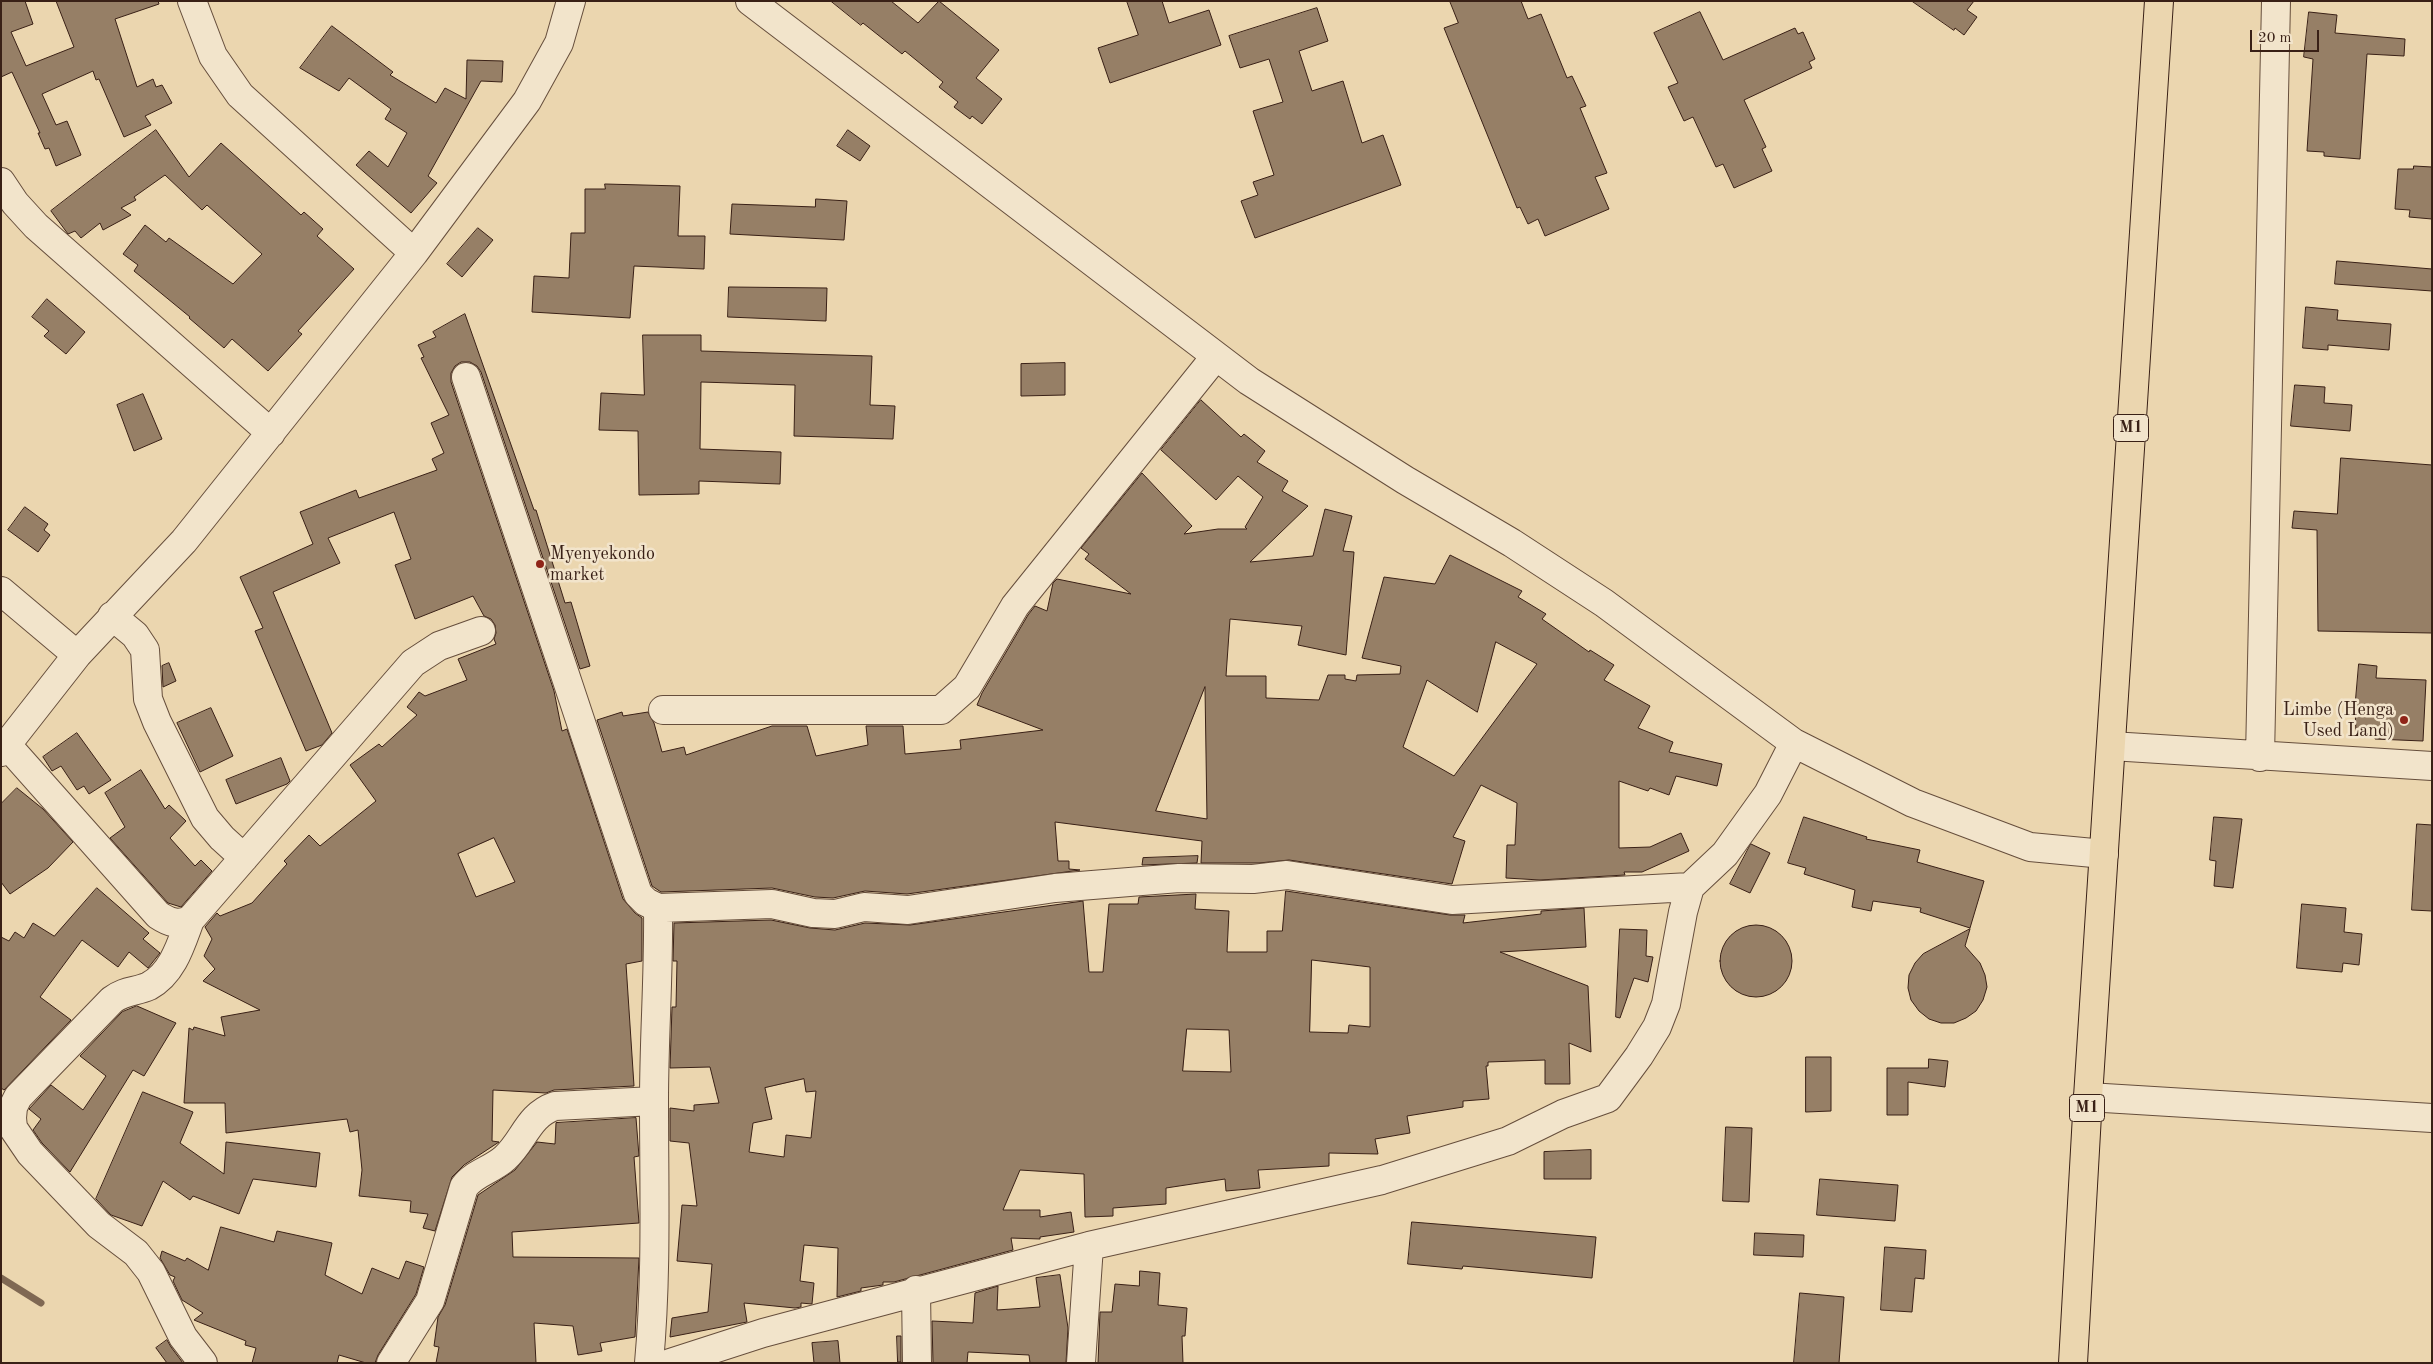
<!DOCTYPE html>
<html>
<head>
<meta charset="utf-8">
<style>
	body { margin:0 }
	#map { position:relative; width:2433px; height:1364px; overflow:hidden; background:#ebd6af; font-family:"Old Standard TT",serif }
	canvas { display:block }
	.frame { position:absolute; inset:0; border:2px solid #392016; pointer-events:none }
	.scale { position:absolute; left:2250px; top:30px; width:69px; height:22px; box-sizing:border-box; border:2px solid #392016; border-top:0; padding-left:6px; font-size:15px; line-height:18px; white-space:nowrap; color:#392016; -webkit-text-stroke:4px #f2e4cb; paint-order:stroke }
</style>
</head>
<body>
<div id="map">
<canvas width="2433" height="1364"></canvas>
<div class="frame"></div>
<div class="scale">20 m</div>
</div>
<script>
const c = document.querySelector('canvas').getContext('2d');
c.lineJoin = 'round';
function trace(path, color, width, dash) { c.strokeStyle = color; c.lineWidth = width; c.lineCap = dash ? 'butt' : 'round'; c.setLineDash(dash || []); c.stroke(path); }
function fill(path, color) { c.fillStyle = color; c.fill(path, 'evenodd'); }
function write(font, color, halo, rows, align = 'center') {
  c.font = font + ' "Old Standard TT",serif'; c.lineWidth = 5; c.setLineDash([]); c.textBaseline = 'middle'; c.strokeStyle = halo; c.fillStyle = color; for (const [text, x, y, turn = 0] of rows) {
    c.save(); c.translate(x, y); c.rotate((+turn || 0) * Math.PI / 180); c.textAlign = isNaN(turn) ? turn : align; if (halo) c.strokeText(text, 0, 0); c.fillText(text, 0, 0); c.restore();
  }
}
const stream = new Path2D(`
	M 1,1278 L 41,1303`);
const building = new Path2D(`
	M 1,1 L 25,1 L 33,24 L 11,32 L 26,66 L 74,47 L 56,1 L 158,1 L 159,4 L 115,19 L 137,87 L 153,79 L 156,87 L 162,85 L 172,103 L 145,116 L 151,125 L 124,137 L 99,79 L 96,80 L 93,71 L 42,94 L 56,125 L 67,121 L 81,155 L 56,166 L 49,148 L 45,149 L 38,133 L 40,133 L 12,72 L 1,77 Z
	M 831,1 L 891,1 L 918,23 L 939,1 L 999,50 L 976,78 L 1002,99 L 982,124 L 972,116 L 970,119 L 954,107 L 958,102 L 939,87 L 943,82 L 905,51 L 902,54 L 863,23 L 861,25 Z
	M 1127,1 L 1162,1 L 1169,23 L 1209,10 L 1221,45 L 1110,83 L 1098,48 L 1138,35 Z
	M 1450,1 L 1521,1 L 1528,19 L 1541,14 L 1567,78 L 1572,76 L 1586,106 L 1580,108 L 1607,173 L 1595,177 L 1609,209 L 1545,236 L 1538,219 L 1528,224 L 1520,207 L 1517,208 L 1444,28 L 1458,23 Z
	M 1912,1 L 1974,1 L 1967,10 L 1977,17 L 1964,35 L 1955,28 L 1954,30 Z
	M 1317,8 L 1328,41 L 1299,51 L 1312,91 L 1343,81 L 1362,143 L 1383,135 L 1401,185 L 1255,238 L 1241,201 L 1258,195 L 1253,182 L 1274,175 L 1253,111 L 1283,102 L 1269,59 L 1240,68 L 1229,36 Z
	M 1700,12 L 1723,60 L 1795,28 L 1798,34 L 1803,32 L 1815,59 L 1809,62 L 1812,68 L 1744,100 L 1766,147 L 1762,149 L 1772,171 L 1734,188 L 1723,164 L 1716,167 L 1693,117 L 1684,121 L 1668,87 L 1678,83 L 1654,33 Z
	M 2309,12 L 2337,15 L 2335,33 L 2405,39 L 2404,56 L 2367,54 L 2360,159 L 2324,156 L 2324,152 L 2307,151 L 2313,59 L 2304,57 Z
	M 332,26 L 393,72 L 390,75 L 436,103 L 445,88 L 466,99 L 467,60 L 503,61 L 502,82 L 481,81 L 428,176 L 437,183 L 411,213 L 356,165 L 369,151 L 388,167 L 407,133 L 385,119 L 391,109 L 349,78 L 339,91 L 300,68 Z
	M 156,130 L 189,177 L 221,143 L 301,215 L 304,212 L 323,229 L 317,236 L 354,269 L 298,331 L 302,334 L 268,371 L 232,339 L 224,348 L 189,318 L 190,317 L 134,271 L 138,265 L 123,254 L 145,225 L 166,242 L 169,238 L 233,284 L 262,254 L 207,205 L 202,210 L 165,175 L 134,197 L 136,200 L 121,208 L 131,215 L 103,230 L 100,223 L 81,238 L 75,231 L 68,234 L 51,211 Z
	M 848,130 L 870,146 L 860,161 L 837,146 Z
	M 2414,166 L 2432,167 L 2432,219 L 2409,217 L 2410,210 L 2395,209 L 2398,169 L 2413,169 Z
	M 605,184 L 680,186 L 678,236 L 705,236 L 704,269 L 634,266 L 630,318 L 532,312 L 534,276 L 569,278 L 571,233 L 585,233 L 585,189 L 605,189 Z
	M 816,199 L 847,201 L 844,240 L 730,234 L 732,204 L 815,207 Z
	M 478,228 L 493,240 L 462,277 L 447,264 Z
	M 2337,261 L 2432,269 L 2432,291 L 2335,284 Z
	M 729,287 L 827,288 L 826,321 L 728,317 Z
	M 47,299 L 85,332 L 66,354 L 44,336 L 49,331 L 32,317 Z
	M 2306,307 L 2338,310 L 2337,320 L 2391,324 L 2389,350 L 2328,345 L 2328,350 L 2303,348 Z
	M 465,314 L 534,510 L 536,510 L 565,603 L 571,602 L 590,666 L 580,669 L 481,372 L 477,366 L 470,362 L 461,362 L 455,366 L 451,373 L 451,382 L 554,691 L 562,731 L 567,729 L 623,899 L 635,913 L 642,918 L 642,961 L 626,964 L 634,1086 L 554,1090 L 546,1093 L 493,1090 L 492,1141 L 499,1142 L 464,1165 L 452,1177 L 435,1231 L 423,1228 L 428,1214 L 410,1212 L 411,1201 L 359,1196 L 362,1170 L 358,1130 L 350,1132 L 347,1119 L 226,1133 L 225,1103 L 184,1103 L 189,1028 L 193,1030 L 194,1027 L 225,1036 L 221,1017 L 260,1010 L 203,981 L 215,969 L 204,956 L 212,939 L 205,927 L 217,913 L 220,916 L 252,903 L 287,864 L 284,861 L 309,835 L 320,846 L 376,801 L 350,765 L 379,744 L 382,747 L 417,715 L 407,707 L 419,692 L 425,696 L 467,680 L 458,659 L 496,644 L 494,639 L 496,633 L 495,625 L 491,619 L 484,616 L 473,596 L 415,619 L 395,565 L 411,559 L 394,512 L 328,538 L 340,563 L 273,592 L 332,733 L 322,745 L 306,751 L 255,631 L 263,628 L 240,577 L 313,544 L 300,512 L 356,490 L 359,498 L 437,470 L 432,459 L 444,453 L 431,423 L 449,415 L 421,358 L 424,357 L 418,345 L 436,337 L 433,332 ZM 494,838 L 515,882 L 476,897 L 458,854 Z
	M 643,335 L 701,335 L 701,351 L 872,356 L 870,405 L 895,406 L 893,439 L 794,436 L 795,385 L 701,382 L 700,449 L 781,452 L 780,484 L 699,481 L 699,494 L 639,495 L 638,431 L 599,430 L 601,393 L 644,395 Z
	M 1065,363 L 1065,395 L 1021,396 L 1021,364 Z
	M 2295,385 L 2325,387 L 2324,403 L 2352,405 L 2350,431 L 2291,426 Z
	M 143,394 L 162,439 L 134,451 L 117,405 Z
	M 1201,400 L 1241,437 L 1244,434 L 1265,451 L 1257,462 L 1288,481 L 1282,491 L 1308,506 L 1250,562 L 1313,556 L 1325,509 L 1352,516 L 1343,551 L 1354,552 L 1346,655 L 1298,645 L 1302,626 L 1230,619 L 1226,676 L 1266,676 L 1266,698 L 1319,700 L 1328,675 L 1345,675 L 1345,679 L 1356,681 L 1357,675 L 1400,674 L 1401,666 L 1362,658 L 1384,577 L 1435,584 L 1450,555 L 1522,591 L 1518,597 L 1546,614 L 1542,619 L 1589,652 L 1590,650 L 1614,665 L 1604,680 L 1650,706 L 1638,728 L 1673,742 L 1669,752 L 1722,764 L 1717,786 L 1676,776 L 1669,795 L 1650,788 L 1648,791 L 1619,781 L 1619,848 L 1650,847 L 1681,833 L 1689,851 L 1642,872 L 1624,872 L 1625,875 L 1540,880 L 1506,878 L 1507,845 L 1515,845 L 1517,803 L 1481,785 L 1453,837 L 1465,841 L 1452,884 L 1289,860 L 1259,863 L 1201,863 L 1202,841 L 1055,822 L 1058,861 L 1069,861 L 1069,869 L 1080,870 L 907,894 L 865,891 L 833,898 L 815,897 L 772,888 L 661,892 L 652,886 L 597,720 L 622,712 L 623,716 L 648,712 L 654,723 L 662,752 L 684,747 L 686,755 L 772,726 L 807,726 L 816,756 L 868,745 L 866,726 L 903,726 L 905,754 L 961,749 L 960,740 L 1043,730 L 977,705 L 982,693 L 1028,615 L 1035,606 L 1047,611 L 1053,583 L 1057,579 L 1131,594 L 1085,559 L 1089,554 L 1081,548 L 1142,473 L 1192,526 L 1184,534 L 1218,529 L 1247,529 L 1245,527 L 1263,497 L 1238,476 L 1216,500 L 1161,450 ZM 1496,642 L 1537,664 L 1454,776 L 1403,747 L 1427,680 L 1477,712 ZM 1205,687 L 1207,819 L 1156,811 Z
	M 2341,458 L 2432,465 L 2432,633 L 2318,631 L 2317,530 L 2292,528 L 2294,511 L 2337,514 Z
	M 25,507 L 48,524 L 44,530 L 50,535 L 38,552 L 8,530 Z
	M 169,663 L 176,681 L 163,687 L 162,666 Z
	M 2359,664 L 2377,666 L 2376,678 L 2426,680 L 2423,741 L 2375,739 L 2375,735 L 2356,734 L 2355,706 Z
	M 211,708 L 233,756 L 200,772 L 177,723 Z
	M 77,733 L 111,780 L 89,794 L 84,786 L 77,790 L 61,766 L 52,771 L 43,757 Z
	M 281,758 L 290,781 L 287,784 L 236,804 L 226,780 Z
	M 141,770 L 165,809 L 169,805 L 186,821 L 170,838 L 195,866 L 201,860 L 212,871 L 181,907 L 168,903 L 110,838 L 125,827 L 105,793 Z
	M 17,788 L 43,809 L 73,842 L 48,868 L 10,894 L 1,882 L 1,804 Z
	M 1804,817 L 1867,837 L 1866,839 L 1920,850 L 1917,862 L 1984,881 L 1970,928 L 1920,912 L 1921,908 L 1873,901 L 1871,911 L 1852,907 L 1855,890 L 1804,874 L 1806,868 L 1788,863 Z
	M 2214,817 L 2242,819 L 2233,888 L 2214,886 L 2216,861 L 2210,860 Z
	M 2417,824 L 2432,825 L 2432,911 L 2412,910 Z
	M 1751,844 L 1770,853 L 1750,893 L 1730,884 Z
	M 1198,856 L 1197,863 L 1142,865 L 1143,858 Z
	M 97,888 L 149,933 L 143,939 L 160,953 L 148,968 L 129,952 L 118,967 L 82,940 L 40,997 L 71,1020 L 4,1090 L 1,1088 L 1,937 L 9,941 L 15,932 L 24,938 L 33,923 L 54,936 Z
	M 1286,891 L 1450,915 L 1465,915 L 1463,923 L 1541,914 L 1541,911 L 1584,908 L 1586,947 L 1500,952 L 1588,986 L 1591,1052 L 1569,1043 L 1570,1084 L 1545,1084 L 1545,1060 L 1488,1062 L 1488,1066 L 1486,1066 L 1489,1099 L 1463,1101 L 1463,1107 L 1407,1116 L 1410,1133 L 1375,1139 L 1378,1154 L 1329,1153 L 1329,1166 L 1258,1170 L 1260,1188 L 1226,1191 L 1225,1179 L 1166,1188 L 1166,1204 L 1113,1208 L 1113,1216 L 1085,1217 L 1084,1174 L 1020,1170 L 1003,1210 L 1040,1210 L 1040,1217 L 1071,1212 L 1074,1232 L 1040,1237 L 1040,1239 L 1011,1238 L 1013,1250 L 894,1282 L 883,1282 L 883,1285 L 861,1288 L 861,1291 L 837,1297 L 838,1248 L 804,1245 L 800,1281 L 814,1283 L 812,1304 L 801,1303 L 801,1307 L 795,1308 L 744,1303 L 747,1322 L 670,1337 L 672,1318 L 708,1312 L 712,1264 L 677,1261 L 682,1205 L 697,1206 L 689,1143 L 670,1141 L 670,1108 L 694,1111 L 694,1105 L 719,1103 L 710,1067 L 670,1068 L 672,1007 L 676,1007 L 677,961 L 673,961 L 674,923 L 771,920 L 810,928 L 835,930 L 865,923 L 910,925 L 1083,901 L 1089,972 L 1103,972 L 1109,904 L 1138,904 L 1139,897 L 1196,894 L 1195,909 L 1229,911 L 1227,952 L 1267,952 L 1267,931 L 1282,931 ZM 1312,960 L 1370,967 L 1370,1027 L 1349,1025 L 1348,1033 L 1310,1032 ZM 1187,1029 L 1229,1030 L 1231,1072 L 1183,1071 ZM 804,1079 L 806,1092 L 816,1091 L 811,1138 L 786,1135 L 784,1157 L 749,1152 L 753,1123 L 772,1119 L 765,1088 Z
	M 2302,904 L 2346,908 L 2344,932 L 2362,934 L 2359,965 L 2343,963 L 2342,972 L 2297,968 Z
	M1720 961a36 36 0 1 1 72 0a36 36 0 1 1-72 0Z
	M 1620,929 L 1647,930 L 1646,956 L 1653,957 L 1648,982 L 1634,978 L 1620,1018 L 1616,1017 Z
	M 1970,929 L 1965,946 L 1980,963 L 1985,975 L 1987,987 L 1983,1000 L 1976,1011 L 1966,1018 L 1954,1023 L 1941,1023 L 1929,1019 L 1919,1011 L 1911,1000 L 1908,988 L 1909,975 L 1915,963 L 1923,954 Z
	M 137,1006 L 176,1023 L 144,1076 L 133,1070 L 70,1172 L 42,1143 L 33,1130 L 41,1119 L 29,1109 L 51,1085 L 83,1110 L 106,1076 L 80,1056 L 122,1012 Z
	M 1806,1057 L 1831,1057 L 1831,1111 L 1806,1112 Z
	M 1929,1059 L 1948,1061 L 1945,1087 L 1908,1082 L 1908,1115 L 1887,1115 L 1887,1068 L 1928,1068 Z
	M 143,1092 L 193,1112 L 180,1143 L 224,1174 L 226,1142 L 320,1153 L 316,1187 L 253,1179 L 239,1214 L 193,1196 L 190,1200 L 163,1181 L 142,1226 L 111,1215 L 96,1199 Z
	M 636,1118 L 639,1156 L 634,1157 L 639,1223 L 512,1232 L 513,1257 L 639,1258 L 635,1337 L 600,1343 L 602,1351 L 578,1355 L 573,1326 L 534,1323 L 536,1363 L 436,1363 L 439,1347 L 434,1346 L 438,1317 L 445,1305 L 478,1195 L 515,1170 L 537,1142 L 555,1144 L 556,1123 Z
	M 1726,1127 L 1752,1128 L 1749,1202 L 1723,1201 Z
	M 1591,1150 L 1591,1179 L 1544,1179 L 1544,1152 Z
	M 1820,1179 L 1898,1185 L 1895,1221 L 1817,1215 Z
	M 1412,1222 L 1596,1237 L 1592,1278 L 1463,1266 L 1462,1269 L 1408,1264 Z
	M 221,1227 L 274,1242 L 277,1231 L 332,1243 L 325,1275 L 362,1294 L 372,1268 L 399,1279 L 406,1261 L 424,1267 L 416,1294 L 378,1355 L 375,1363 L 366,1363 L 339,1355 L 337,1363 L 252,1363 L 256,1348 L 245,1345 L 246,1341 L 194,1320 L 203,1313 L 182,1300 L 173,1281 L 175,1277 L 170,1275 L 160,1258 L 162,1251 L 185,1261 L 187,1258 L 208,1270 Z
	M 1755,1233 L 1804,1235 L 1803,1257 L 1754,1255 Z
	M 1885,1247 L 1926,1250 L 1924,1279 L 1915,1278 L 1912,1312 L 1881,1310 Z
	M 1140,1271 L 1160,1273 L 1158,1305 L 1187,1308 L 1185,1336 L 1182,1336 L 1183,1363 L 1098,1363 L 1100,1312 L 1112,1312 L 1115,1284 L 1139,1286 Z
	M 1060,1275 L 1068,1328 L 1066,1363 L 1030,1363 L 1029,1355 L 968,1352 L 967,1363 L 933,1363 L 932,1321 L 973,1323 L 975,1293 L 998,1286 L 997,1310 L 1040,1307 L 1036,1278 Z
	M 1800,1293 L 1844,1297 L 1839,1363 L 1794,1363 Z
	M 897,1336 L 901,1336 L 901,1362 L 898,1362 Z
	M 167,1340 L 171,1347 L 183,1363 L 167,1363 L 156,1348 Z
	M 838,1341 L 840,1363 L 814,1363 L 812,1343 Z`);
const minor = new Path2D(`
	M 192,1 L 213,56 L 240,95 L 414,253
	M 750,1 L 1249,381 L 1405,480 L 1512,543 L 1604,603 L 1794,743 L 1913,803 L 2030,847 L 2104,854
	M 1,182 L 15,203 L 36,226 L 271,433
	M 466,377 L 638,894 L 646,902 L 658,908 L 772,904 L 813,913 L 835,914 L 864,907 L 908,910 L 1055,888 L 1179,878 L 1253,879 L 1287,875 L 1452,900 L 1690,887
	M 1,591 L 77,655
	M 112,616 L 135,635 L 145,650 L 148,699 L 157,722 L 205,818 L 222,838 L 244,858
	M 663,710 L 941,710 L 967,687 L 1015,606 L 1216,356
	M 7,745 L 158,915 C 170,923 178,925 190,920 L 413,663 L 439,646 L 481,631
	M 2111,746 L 2432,766
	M 1,752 L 77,655 L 184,541 L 414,253 L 527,101 L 559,43 L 571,1
	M 2260,757 L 2276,1
	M 190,920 C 181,944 173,973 149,986 C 136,992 125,990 112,1000 L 18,1097 L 13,1107 L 12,1118 L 13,1128 L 30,1153 L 99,1225 L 136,1253 L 151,1272 L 183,1337 L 203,1363
	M 2088,1097 L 2432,1118
	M 916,1290 L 917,1363
	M 391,1363 L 430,1301 L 464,1187 C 474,1173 492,1170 505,1158 C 524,1141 528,1115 555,1106 L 654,1101
	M 649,1363 C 657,1276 654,1188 654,1101 C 654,1036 659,972 658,908
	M 670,1363 L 763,1333 L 1089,1246 L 1382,1180 L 1508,1141 L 1563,1114 L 1608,1098 L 1639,1056 L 1657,1027 L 1666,1004 L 1683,912 L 1690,887 L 1725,854 L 1768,794 L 1794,743
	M 1081,1363 L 1089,1246`);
const highway = new Path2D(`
	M 2073,1363 L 2088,1097 L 2159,1`);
const markers = [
	[540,564,5,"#8f2418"],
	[2404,720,5,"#8f2418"]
];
const shields = [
	[2131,428,35],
	[2087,1108,35]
];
const shieldNames = [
	["M1",2131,428],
	["M1",2087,1108]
];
const poiNames = [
	["Myenyekondo",550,554],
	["market",550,575],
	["Limbe (Henga",2394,710,"right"],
	["Used Land)",2394,731,"right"]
];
trace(stream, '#7f6853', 7);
fill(building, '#967f66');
trace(building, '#392016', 1);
trace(minor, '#664e3c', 30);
trace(highway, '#392016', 30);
trace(minor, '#f2e4cb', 28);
trace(highway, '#ebd6af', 28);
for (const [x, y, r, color] of markers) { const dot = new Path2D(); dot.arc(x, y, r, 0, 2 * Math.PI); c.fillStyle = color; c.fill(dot); trace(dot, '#f2e4cb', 2); }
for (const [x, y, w] of shields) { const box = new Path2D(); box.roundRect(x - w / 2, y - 13.5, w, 27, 4); c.fillStyle = '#f2e4cb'; c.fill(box); trace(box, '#392016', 1); }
write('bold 16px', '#392016', null, shieldNames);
write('18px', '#392016', '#f2e4cb', poiNames, 'left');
</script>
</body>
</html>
